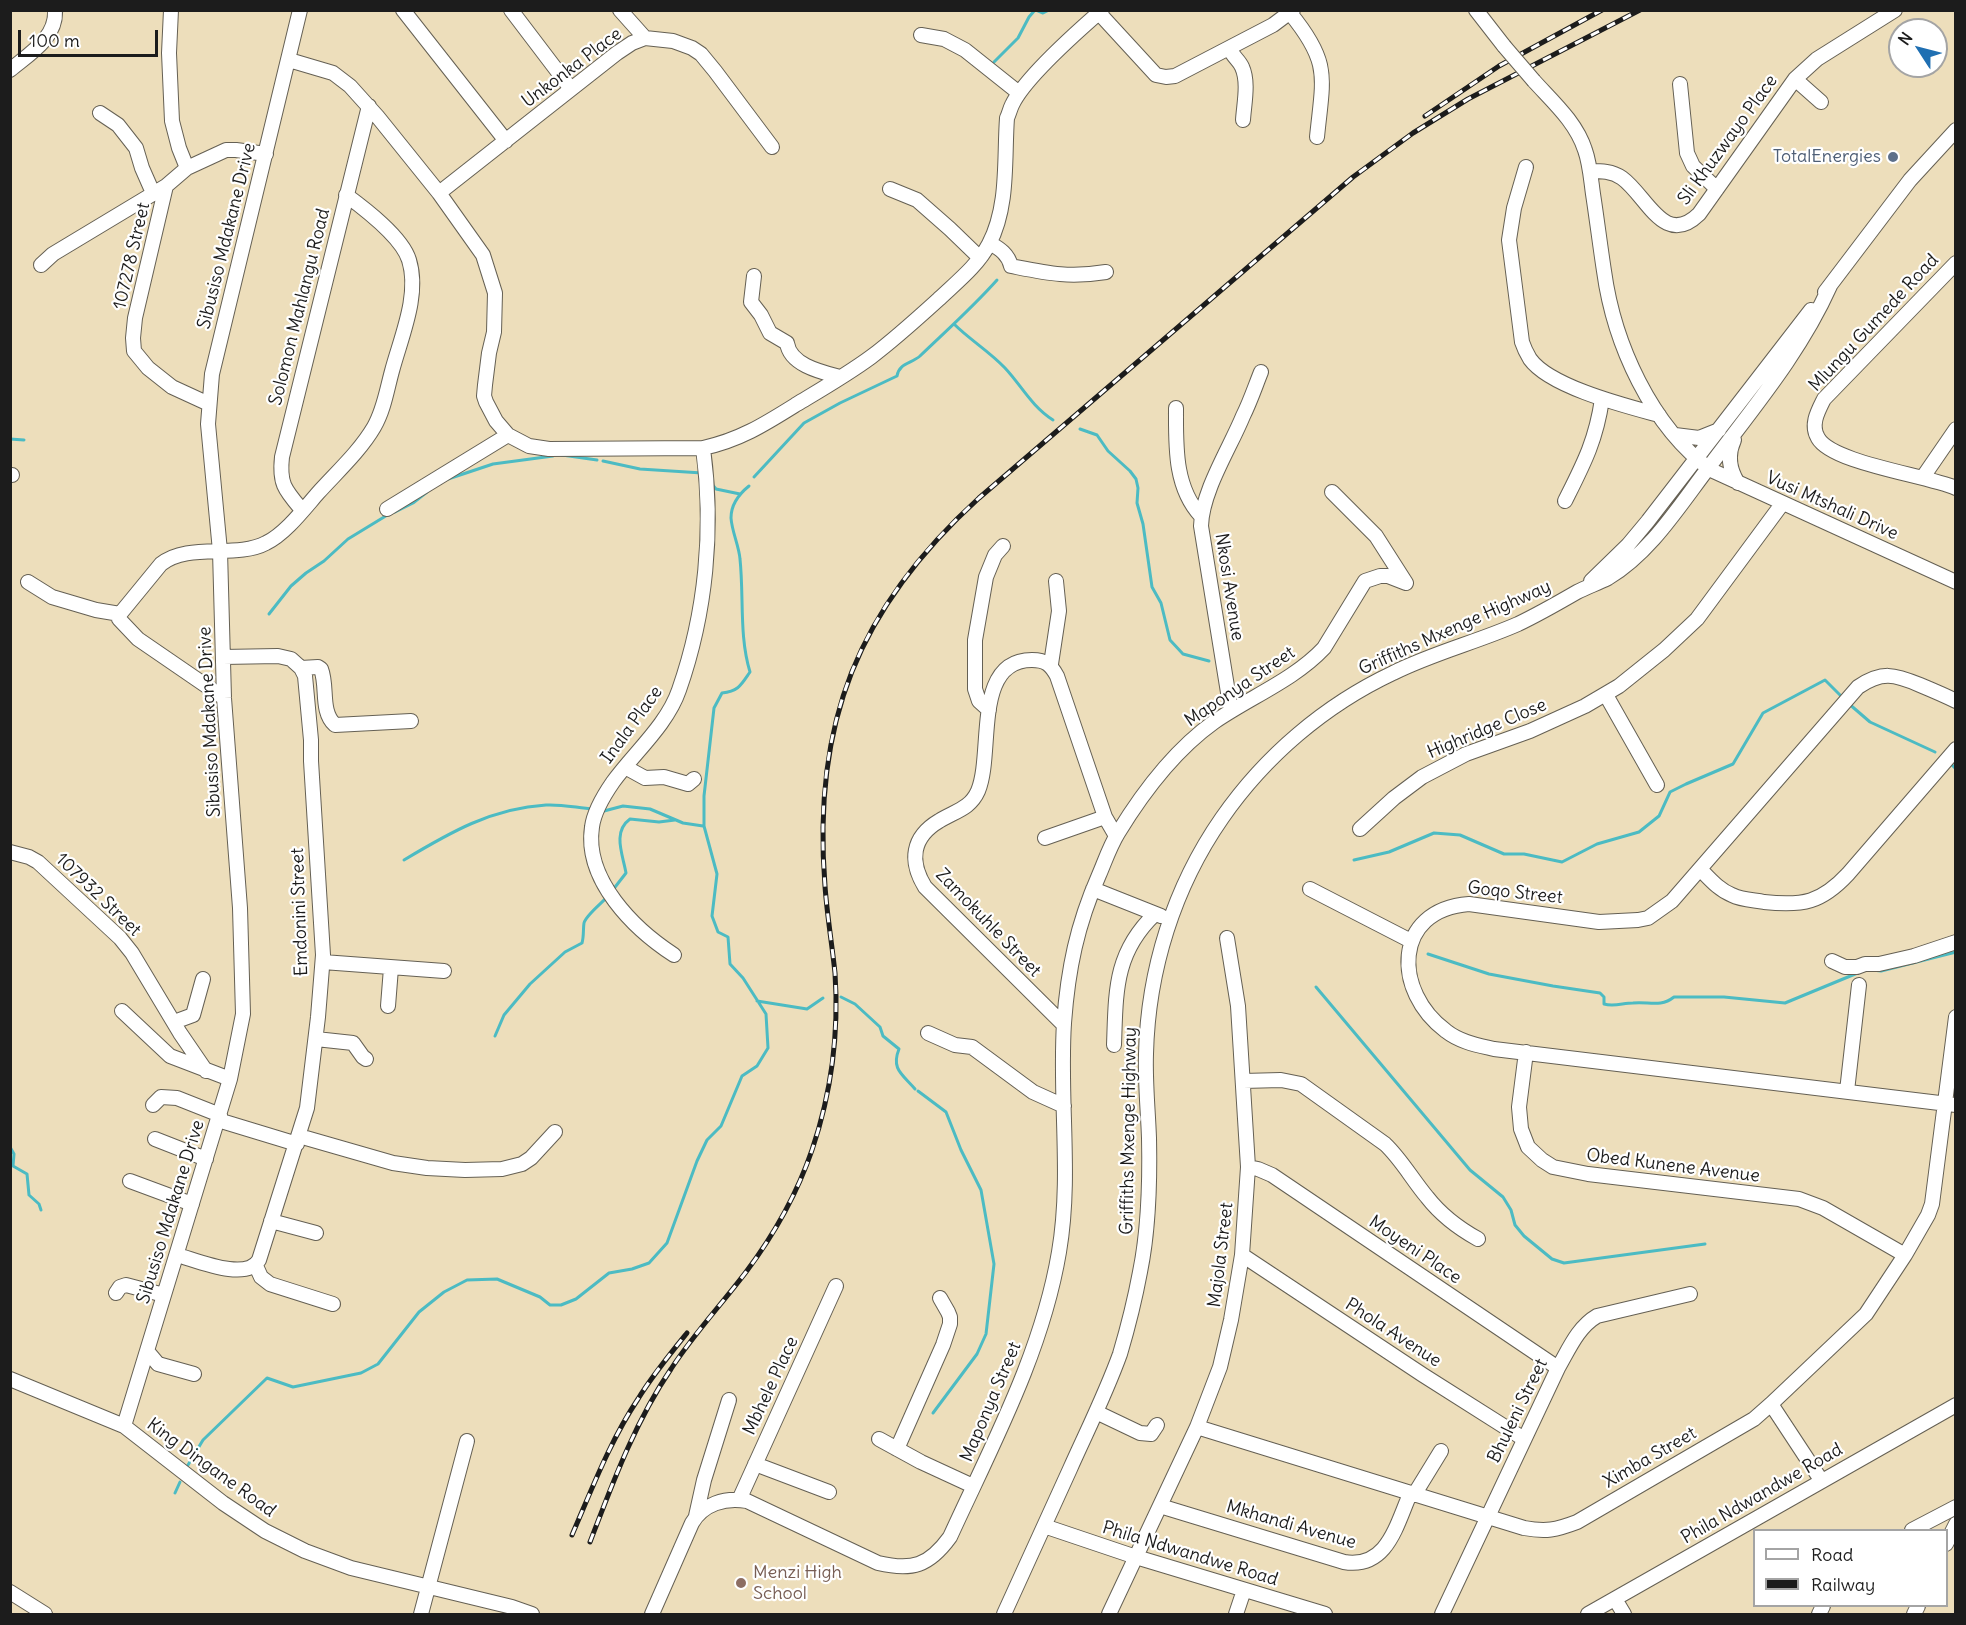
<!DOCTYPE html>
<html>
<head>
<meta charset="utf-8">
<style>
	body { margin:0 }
	#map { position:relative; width:1966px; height:1625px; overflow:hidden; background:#eddebb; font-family:Delius,sans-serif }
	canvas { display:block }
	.frame { position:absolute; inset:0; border:12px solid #1c1c1c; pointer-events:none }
	.legend { position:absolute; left:1753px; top:1529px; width:195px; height:78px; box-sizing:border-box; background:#fff; border:2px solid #a4a4a4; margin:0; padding:8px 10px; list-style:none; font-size:18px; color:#1c1c1c }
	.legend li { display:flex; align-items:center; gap:12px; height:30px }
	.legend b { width:30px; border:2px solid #a4a4a4 }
	.north { position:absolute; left:1888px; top:18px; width:60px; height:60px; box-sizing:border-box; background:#fff; border:2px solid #a4a4a4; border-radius:50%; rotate:306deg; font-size:16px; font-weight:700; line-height:24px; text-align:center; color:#1c1c1c }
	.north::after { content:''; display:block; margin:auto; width:21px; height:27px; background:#1f6fb2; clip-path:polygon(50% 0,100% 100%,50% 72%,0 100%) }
	.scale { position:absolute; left:18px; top:30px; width:140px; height:27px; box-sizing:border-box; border:3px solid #1c1c1c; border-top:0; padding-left:8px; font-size:18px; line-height:21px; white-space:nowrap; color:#1c1c1c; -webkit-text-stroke:4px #fff; paint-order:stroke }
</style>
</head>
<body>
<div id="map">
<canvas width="1966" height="1625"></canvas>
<div class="frame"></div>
<ul class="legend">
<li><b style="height:8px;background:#fff"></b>Road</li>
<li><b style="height:8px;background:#1c1c1c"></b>Railway</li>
</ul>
<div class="north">N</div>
<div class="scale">100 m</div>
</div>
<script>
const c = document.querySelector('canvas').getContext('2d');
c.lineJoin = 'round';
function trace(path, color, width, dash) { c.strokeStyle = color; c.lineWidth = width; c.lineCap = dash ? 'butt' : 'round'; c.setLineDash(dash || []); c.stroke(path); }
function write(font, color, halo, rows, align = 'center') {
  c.font = font + ' Delius,sans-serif'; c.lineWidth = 4.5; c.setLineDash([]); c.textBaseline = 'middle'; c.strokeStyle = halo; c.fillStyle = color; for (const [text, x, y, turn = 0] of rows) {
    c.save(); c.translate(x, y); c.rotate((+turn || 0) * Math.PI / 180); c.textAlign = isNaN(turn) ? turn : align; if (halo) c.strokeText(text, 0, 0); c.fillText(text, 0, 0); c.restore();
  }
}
const stream = new Path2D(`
	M 1036,10 L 1043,13 L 1049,10
	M 994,62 L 1018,38 L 1029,17 L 1035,10
	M 954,324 C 970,340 989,351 1005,368 C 1021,385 1032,407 1053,420
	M 1080,429 L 1097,435 L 1108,451 L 1130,471 L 1136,479 L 1138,488 L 1137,503 L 1143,524 L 1152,587 L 1161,603 L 1170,640 L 1183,654 L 1209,661
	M 10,439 L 24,440
	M 562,455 L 597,460
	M 603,461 L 640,469 L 702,473
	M 754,477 L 804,423 L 840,403 L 897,376 C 899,363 911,364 920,356 C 946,331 973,307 997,280
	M 448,479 L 493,464 L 553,456
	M 711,483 L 716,489 L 740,494
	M 395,512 L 413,503 L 427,492
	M 269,614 L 291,586 L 306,573 L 324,561 L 348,539 L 389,514
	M 1848,703 L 1870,722 L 1935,752
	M 1951,764 L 1956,769
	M 604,811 L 623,806 L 650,809 L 683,823 L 703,826
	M 404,860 C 449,833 492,808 546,805 C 561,804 578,808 593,809
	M 1354,860 L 1389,852 L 1434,833 L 1460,835 L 1504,854 L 1524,854 L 1562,862 L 1597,844 L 1639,832 L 1659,816 L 1670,792 L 1686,784 L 1733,764 L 1763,713 L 1825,680 L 1843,698
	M 612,891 L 626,873 C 623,855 612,832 630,819 L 659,822 L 675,820
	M 1428,954 L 1489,974 L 1553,986 L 1600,993 L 1604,997 L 1604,1004 C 1614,1007 1623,1003 1633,1003 C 1648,1001 1660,1008 1674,997 L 1724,997 L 1785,1003 L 1860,972
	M 1872,970 L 1881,971 L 1956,952
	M 1316,987 L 1470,1170 L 1503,1197 L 1511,1210 L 1515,1225 L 1524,1236 L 1552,1259 L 1564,1263 L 1705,1244
	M 841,997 L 855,1004 L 880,1027 L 883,1036 L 899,1049 C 891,1069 902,1074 915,1089
	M 757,1001 L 807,1009 L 823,998
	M 495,1036 L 504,1015 L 530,984 L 565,952 L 582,943 C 584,936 583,929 584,923 C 586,915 602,903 608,896
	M 918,1091 L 946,1112 L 961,1150 L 981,1190 L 994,1264 L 986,1334 L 977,1354 L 933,1413
	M 10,1147 L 14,1154 L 13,1166 L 27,1174 L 29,1195 L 39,1204 L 41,1210
	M 188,1465 L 203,1440 L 267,1378 L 293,1387 L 361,1373 L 378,1364 L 419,1312 L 444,1292 L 467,1280 L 497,1279 L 540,1297 L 550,1305 L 561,1305 L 576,1299 L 609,1273 L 632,1269 L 649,1263 L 667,1243 L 697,1161 L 707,1140 L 721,1126 L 742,1076 L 757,1066 L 768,1048 L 766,1014 L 743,978 L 730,964 L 728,937 L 718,932 L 712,916 L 717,874 L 704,826 L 704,796 L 714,708 L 722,693 C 739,691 741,685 750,672 C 739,636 744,597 740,559 C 739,546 732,532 731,518 C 731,505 739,494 749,486
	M 175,1493 L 180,1482`);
const minor = new Path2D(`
	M 171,10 L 169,53 L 172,121 L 179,148 L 187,168
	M 403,10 L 506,141
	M 511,10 L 571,89
	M 620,10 L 645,38
	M 1476,10 L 1504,46
	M 1099,13 L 1156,75 L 1166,77 L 1175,76 L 1273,25 L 1293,10
	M 1290,13 C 1331,63 1323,77 1317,137
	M 921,35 L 944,39 L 965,50 L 1019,93
	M 1229,48 C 1233,57 1239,60 1242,67 C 1249,82 1244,104 1243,120
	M 289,60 L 333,73 L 350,86 L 377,116 L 439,193 L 483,255 L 495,293 L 494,332 L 489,353 L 485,385 L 484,396 L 486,402 L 496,421 L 508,435 L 529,446 L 549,449 L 703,448 C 740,440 765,424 797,404 C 822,389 848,374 871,357 C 895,339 918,318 940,298 C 958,281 978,265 989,244 C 1009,206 1004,159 1007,118 C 1009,114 1010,109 1012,105 C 1024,79 1079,30 1102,10
	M 10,70 C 29,54 57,38 55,10
	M 1795,79 L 1821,102
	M 1534,81 C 1553,102 1576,122 1585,150 C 1590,164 1591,180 1593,194 C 1597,220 1600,245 1604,271 C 1614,344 1651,426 1711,470 L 1956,582
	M 1680,84 L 1687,153 L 1693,166 L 1717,189
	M 100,113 L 118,125 L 136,148 L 142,168 L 153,193
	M 1526,167 L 1514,208 L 1509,240 L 1522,342 C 1524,348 1527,354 1530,359 C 1550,387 1626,406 1659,415
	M 1590,171 C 1601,171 1612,171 1622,178 C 1647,196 1664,248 1699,214 L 1795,79 L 1817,59 L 1895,10
	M 166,186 L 135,318 L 133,338 L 134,351 L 148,368 L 172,387 L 209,404
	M 890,189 L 917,200 L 950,229 L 980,258
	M 439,193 L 617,53 L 632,43 L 645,38 L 673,41 L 692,48 L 701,54 L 715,71 L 772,147
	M 990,243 C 1000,249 1008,254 1011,266 C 1047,273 1068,278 1106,272
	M 1956,263 L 1824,399 C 1818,411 1810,425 1818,438 C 1832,463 1925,475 1956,488
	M 41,265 L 53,254 L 166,186 L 187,168 L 226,150 L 236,150 L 266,154
	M 754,276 L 751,302 L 761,315 L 770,333 L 787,343 C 790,365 821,372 840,377
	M 1825,292 L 1910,180 L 1956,130
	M 1176,408 C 1176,445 1174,487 1201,516
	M 1675,435 L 1699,438 L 1719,430
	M 1734,440 C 1727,455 1729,469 1738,483
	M 10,475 L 12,475
	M 1923,477 L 1956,429
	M 1332,492 L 1376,536 L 1406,583
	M 1565,501 C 1583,465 1596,441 1602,399
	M 387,509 L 508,435
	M 302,510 C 285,490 279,484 282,457 L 369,106
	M 1591,581 L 1628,545 L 1648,521 L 1811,310
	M 28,582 L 52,597 L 96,610 L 120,614 L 119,619 L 138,639 L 224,698
	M 120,614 L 161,564 C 188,542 236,559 266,543 C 285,534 304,509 318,493 C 337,472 360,451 374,427 C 384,410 387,389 392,371 C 401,337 420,295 409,260 C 402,237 365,209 346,195
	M 1051,664 L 1059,611 L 1056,581
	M 301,668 L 318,667 L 321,669 C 328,687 320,711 335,725 L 411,721
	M 1606,695 L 1657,785
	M 1956,701 C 1944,695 1932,690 1920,685 C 1894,674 1882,671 1858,687 L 1672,901 L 1648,918 L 1638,920 L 1599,922 L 1469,904 C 1392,910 1393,992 1446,1031 C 1460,1042 1477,1045 1494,1049 L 1956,1105
	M 989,710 L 979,701 L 975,689 L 975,640 L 986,577 L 995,555 L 1003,546
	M 1231,711 L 1201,526 C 1202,491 1230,448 1243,416 C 1250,402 1255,387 1261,372
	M 625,767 L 645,778 L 664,777 L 688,784 L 694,779
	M 1360,829 L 1394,798 L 1422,777 L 1466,754 L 1530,731 L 1585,706 L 1619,686 L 1664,650 L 1697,619 L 1782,504
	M 1045,838 L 1105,817
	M 10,852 L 29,857 L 38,862 L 120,938 L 132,953 L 180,1033 L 206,1071
	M 1700,869 C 1710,879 1719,890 1732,895 C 1742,900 1754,900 1764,902 C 1803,906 1821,903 1848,874 L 1956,749
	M 1093,889 L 1161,916
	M 1310,889 L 1411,941
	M 674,955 C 634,929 584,880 592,827 C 594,811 604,795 613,782 C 634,753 667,725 679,690 C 706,613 714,529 703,448
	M 1832,961 L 1845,967 L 1857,967 L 1865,964 L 1879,964 L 1914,956 L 1956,942
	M 323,962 L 444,971
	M 388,1006 L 391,968
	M 122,1011 L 170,1056 L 230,1079
	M 174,1022 L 193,1015 L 203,979
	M 1064,1025 L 925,887 C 909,861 912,837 939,821 C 955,811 970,809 978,791 C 994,753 972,660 1032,660 C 1046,660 1051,665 1057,676 L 1105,817 L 1116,836
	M 928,1033 L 955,1045 L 972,1047 L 1033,1092 L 1064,1106
	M 316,1039 L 353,1043 L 363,1057 L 366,1059
	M 1114,1045 C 1116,992 1114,953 1155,914
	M 1526,1052 L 1519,1107 L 1521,1129 L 1528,1147 L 1542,1160 L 1553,1167 L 1588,1174 L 1799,1199 L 1823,1208 L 1905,1255
	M 1243,1081 L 1281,1080 L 1301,1084 L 1385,1144 C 1401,1159 1412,1179 1427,1197 C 1441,1215 1458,1228 1478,1239
	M 1847,1091 L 1859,985
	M 153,1105 L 161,1097 L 177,1098 L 220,1115
	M 218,1120 L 297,1144
	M 299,1136 L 393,1163 L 427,1168 L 465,1170 L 502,1169 L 522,1164 L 531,1158 L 555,1132
	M 155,1139 L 206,1159
	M 1248,1167 L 1258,1169 L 1272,1175 L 1558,1368
	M 130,1181 L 192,1204
	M 271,1221 L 316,1233
	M 177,1255 C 196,1260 246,1282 259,1260 L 307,1108 L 318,1017 L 323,955 L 311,761 L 311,740 L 305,676 L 301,668 L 291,659 L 278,656 L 223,657
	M 1242,1255 L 1423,1375 L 1524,1439
	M 256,1266 L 261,1277 L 270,1284 L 333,1304
	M 116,1293 L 120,1287 L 126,1285 L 164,1295
	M 147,1351 L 158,1364 L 194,1374
	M 10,1379 L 124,1426 L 223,1503 L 265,1531 L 305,1551 L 351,1568 L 512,1607 L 532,1614
	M 1771,1404 L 1821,1480
	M 1096,1412 L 1140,1433 L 1151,1434 L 1157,1425
	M 124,1426 L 230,1079 L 243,1014 L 240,908 L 224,698 L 220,551 L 208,424 L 212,374 L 300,10
	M 1197,1427 L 1524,1528 C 1546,1532 1556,1530 1577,1522 L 1754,1419 L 1771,1404 L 1866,1314 L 1905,1255 L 1928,1215 L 1932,1204 L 1956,1017
	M 879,1439 L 921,1462 L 973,1486
	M 897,1449 L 943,1345 L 950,1324 L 950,1317 L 948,1312 L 940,1298
	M 755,1464 L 829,1492
	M 1414,1495 L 1441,1451
	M 739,1500 L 836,1286
	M 1160,1506 L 1344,1562 C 1387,1569 1396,1526 1410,1494
	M 696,1516 L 704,1480 L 729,1400
	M 1044,1526 L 1136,1557 L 1325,1614
	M 1912,1530 L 1956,1507
	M 1946,1544 L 1956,1524
	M 10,1592 L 45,1614
	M 1615,1599 L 1624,1614
	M 421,1614 L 467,1441
	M 652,1614 L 692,1523 C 703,1504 725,1497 747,1501 L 878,1563 C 912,1571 929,1566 950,1537 C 992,1445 1042,1353 1059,1252 C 1072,1176 1059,1100 1064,1023 C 1068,969 1077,925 1099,875 C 1105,861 1110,846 1118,833 C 1143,792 1175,750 1214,722 C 1250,697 1294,680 1324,648 L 1365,581 L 1380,576 L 1388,576 L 1406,583
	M 1004,1614 C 1026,1566 1048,1518 1070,1469 C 1087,1431 1106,1393 1120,1354 C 1128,1327 1135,1299 1140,1272 C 1149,1228 1150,1183 1149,1138 C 1148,1110 1145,1082 1146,1054 C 1148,970 1174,887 1222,818 C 1265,756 1325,705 1393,673 C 1433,653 1477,642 1518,624 C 1539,614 1558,603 1577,592 C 1587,587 1598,583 1608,578 C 1651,552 1679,506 1709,467 C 1753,408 1800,353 1830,286
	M 1109,1614 L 1197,1427 L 1220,1367 L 1231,1320 L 1242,1255 L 1248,1167 L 1238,1006 L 1227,938
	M 1236,1614 L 1244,1590
	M 1442,1614 L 1558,1368 C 1569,1349 1578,1327 1597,1316 L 1690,1294
	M 1588,1614 L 1956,1405
	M 1819,1614 L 1823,1606
	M 1914,1614 L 1918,1606`);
const rail = new Path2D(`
	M 1425,116 L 1499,66 L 1602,10
	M 572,1535 C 592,1489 610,1441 638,1399 C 652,1376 670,1354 687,1333
	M 590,1542 C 613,1482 635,1422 671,1369 C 693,1335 721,1305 746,1272 C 773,1236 797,1194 812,1150 C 831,1094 839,1032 835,973 C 832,944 827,915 825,886 C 812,723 858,608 979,498 L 1353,177 L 1413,133 L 1468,99 L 1640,10`);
const minorBridge = new Path2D(`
	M 1504,46 L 1534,81`);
const markers = [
	[1893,157,6,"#5c6f8a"],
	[741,1583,6,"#8d6e63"]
];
const streetNames = [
	["Unkonka Place",572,68,-37],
	["Sli Khuzwayo Place",1728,140,-54],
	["Sibusiso Mdakane Drive",227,236,-76],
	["107278 Street",132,256,-77],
	["Solomon Mahlangu Road",300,307,-76],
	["Mlungu Gumede Road",1874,323,-47],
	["Vusi Mtshali Drive",1832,506,24],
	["Nkosi Avenue",1229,587,81],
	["Griffiths Mxenge Highway",1455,628,-24],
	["Maponya Street",1240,687,-34],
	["Sibusiso Mdakane Drive",210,722,-93],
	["Inala Place",632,725,-54],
	["Highridge Close",1487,729,-23],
	["Goqo Street",1515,893,6],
	["107932 Street",98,895,44],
	["Emdonini Street",300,912,-92],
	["Zamokuhle Street",988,923,46],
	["Griffiths Mxenge Highway",1129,1131,-89],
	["Obed Kunene Avenue",1673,1166,7],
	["Sibusiso Mdakane Drive",171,1212,-73],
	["Moyeni Place",1415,1250,34],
	["Majola Street",1221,1255,-83],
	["Phola Avenue",1393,1333,33],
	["Mbhele Place",771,1386,-65],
	["Maponya Street",991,1402,-67],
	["Bhuleni Street",1518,1411,-64],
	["Ximba Street",1650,1458,-30],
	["King Dingane Road",211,1468,36],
	["Phila Ndwandwe Road",1762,1494,-30],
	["Mkhandi Avenue",1291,1525,16],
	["Phila Ndwandwe Road",1190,1554,17]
];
const serviceNames = [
	["TotalEnergies",1881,157]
];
const educationNames = [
	["Menzi High",753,1573],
	["School",753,1594]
];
trace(stream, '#4cbbc3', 3);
trace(minor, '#656054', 16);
trace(minor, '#fff', 14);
trace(rail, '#1c1c1c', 5);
trace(rail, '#fff', 3, [9]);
trace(minorBridge, '#656054', 16, []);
trace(minorBridge, '#fff', 14);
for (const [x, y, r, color] of markers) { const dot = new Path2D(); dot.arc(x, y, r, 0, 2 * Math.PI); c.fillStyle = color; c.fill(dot); trace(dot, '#fff', 2); }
write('18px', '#1c1c1c', '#fff', streetNames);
write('18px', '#4e5e75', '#fff', serviceNames, 'right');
write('18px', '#785e54', '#fff', educationNames, 'left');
</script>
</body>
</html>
